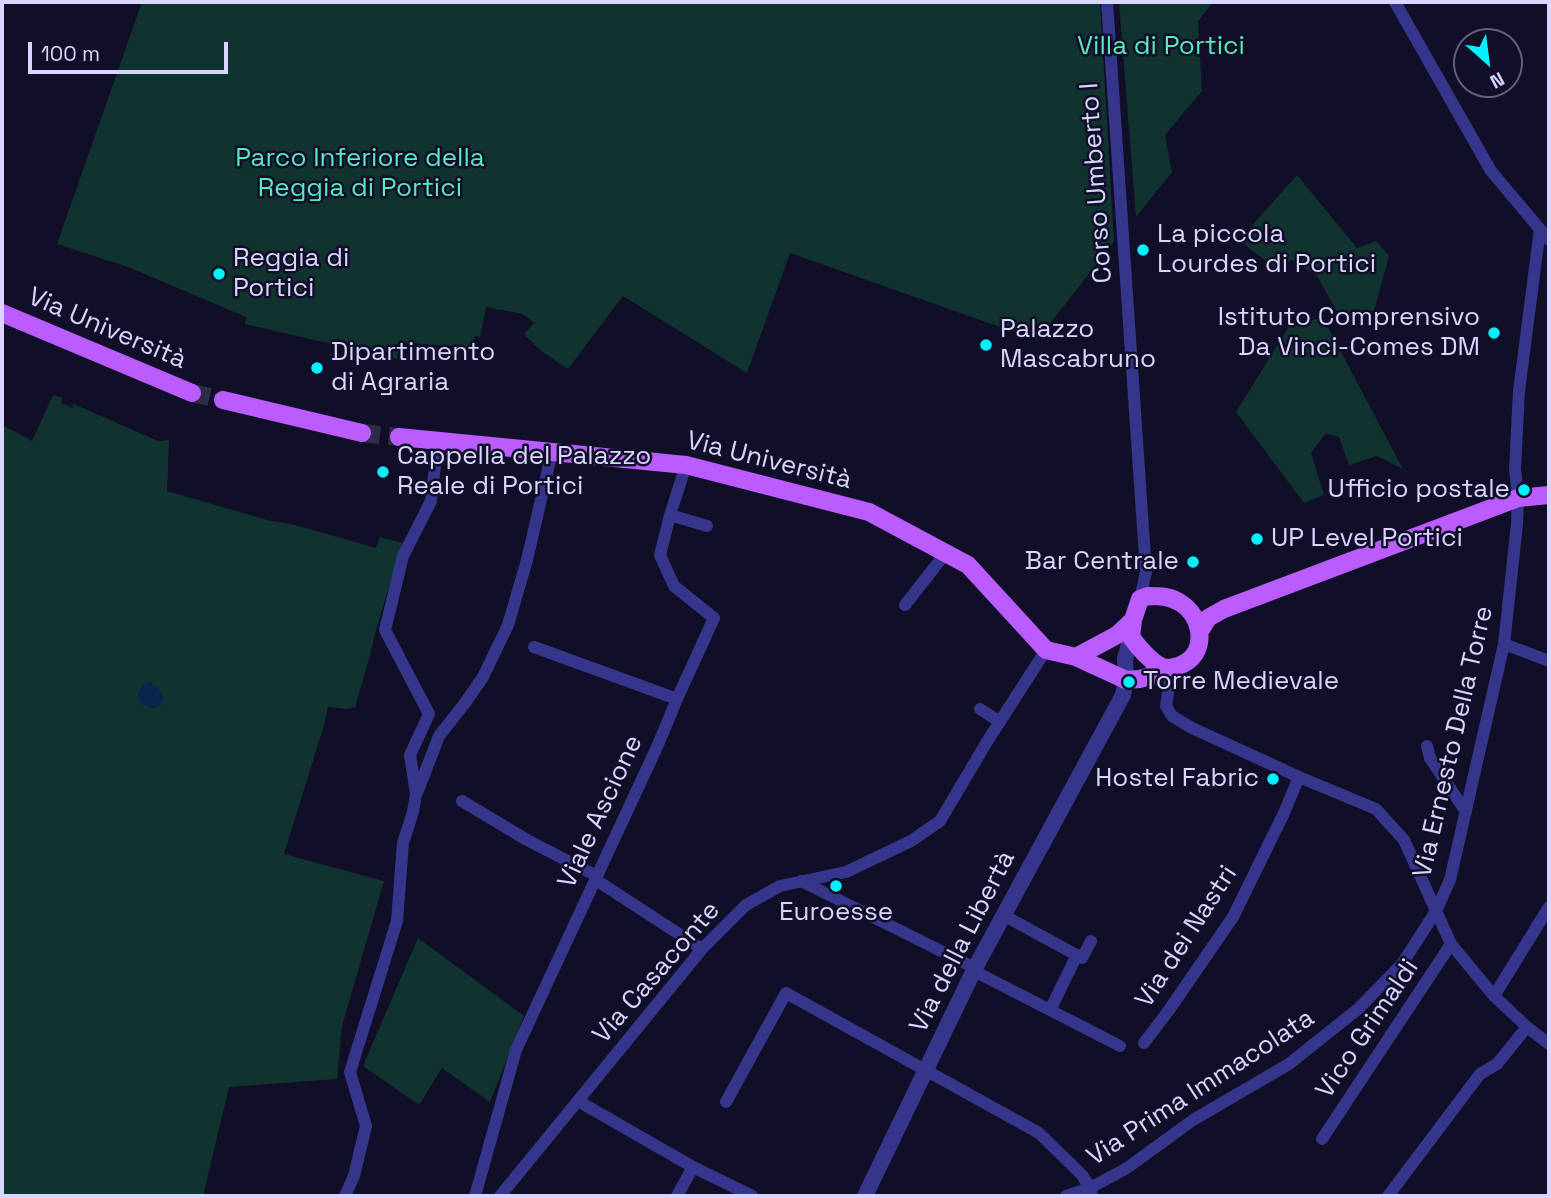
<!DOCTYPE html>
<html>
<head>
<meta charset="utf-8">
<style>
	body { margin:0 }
	#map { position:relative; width:1551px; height:1198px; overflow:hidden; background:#110e28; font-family:"Space Grotesk",sans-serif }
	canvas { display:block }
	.frame { position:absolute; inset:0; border:4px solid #d8d5ff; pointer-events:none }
	.north { position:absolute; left:1453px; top:28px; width:70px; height:70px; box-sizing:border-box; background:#110e28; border:2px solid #615e7e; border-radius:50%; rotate:152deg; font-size:19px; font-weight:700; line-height:28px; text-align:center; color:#d8d5ff }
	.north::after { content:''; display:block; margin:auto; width:24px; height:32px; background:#01f2ff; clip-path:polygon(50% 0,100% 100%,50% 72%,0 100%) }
	.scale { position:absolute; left:28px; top:42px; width:200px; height:32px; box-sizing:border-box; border:4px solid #d8d5ff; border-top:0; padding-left:9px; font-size:21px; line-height:24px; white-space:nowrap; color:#d8d5ff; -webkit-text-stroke:5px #110e28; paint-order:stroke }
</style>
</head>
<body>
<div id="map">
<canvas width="1551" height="1198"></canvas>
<div class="frame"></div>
<div class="north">N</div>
<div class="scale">100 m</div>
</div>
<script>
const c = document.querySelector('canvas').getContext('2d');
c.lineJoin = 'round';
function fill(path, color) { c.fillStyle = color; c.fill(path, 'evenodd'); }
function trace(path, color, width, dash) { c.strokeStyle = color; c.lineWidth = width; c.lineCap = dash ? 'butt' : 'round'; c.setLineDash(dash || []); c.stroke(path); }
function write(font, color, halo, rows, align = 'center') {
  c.font = font + ' "Space Grotesk",sans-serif'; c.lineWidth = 5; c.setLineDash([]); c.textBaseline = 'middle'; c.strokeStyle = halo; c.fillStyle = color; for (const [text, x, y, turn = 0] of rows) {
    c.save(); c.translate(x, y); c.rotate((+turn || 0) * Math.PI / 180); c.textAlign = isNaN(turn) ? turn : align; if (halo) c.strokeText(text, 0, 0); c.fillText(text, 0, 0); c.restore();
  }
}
const green = new Path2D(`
	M 142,2 L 1100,2 L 1114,242 L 1037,340 L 790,253 L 747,373 L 623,296 L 568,369 L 541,351 L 524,334 L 534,323 L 523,314 L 486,307 L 480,337 L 475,336 L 473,348 L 400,342 L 397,359 L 245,324 L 246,317 L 128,267 L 57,244 Z
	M 1119,2 L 1213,2 L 1198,21 L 1202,91 L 1165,135 L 1172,172 L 1136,217 Z
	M 1297,175 L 1357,248 L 1376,241 L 1389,256 L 1374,311 L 1339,315 L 1317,276 L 1291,260 L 1280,272 L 1239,240 Z
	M 1323,318 L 1403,469 L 1377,456 L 1349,465 L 1339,437 L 1326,433 L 1311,453 L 1324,495 L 1304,503 L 1236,412 L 1291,323 Z
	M 53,395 L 63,398 L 61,403 L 72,408 L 74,404 L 158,441 L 169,440 L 167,491 L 267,520 L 295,525 L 376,548 L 380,537 L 402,543 L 376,630 L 369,659 L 355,707 L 346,709 L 328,707 L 324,725 L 284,854 L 384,881 L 342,1026 L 337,1079 L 229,1087 L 203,1196 L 2,1196 L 2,425 L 32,441 Z
	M 418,938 L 524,1016 L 490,1102 L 442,1068 L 419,1105 L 363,1066 Z`);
const water = new Path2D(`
	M 150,682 L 157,688 L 164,698 C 158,712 151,709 140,703 L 137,694 L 143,685 Z`);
const primaryTunnel = new Path2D(`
	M 192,393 L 223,400
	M 362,433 L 399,437`);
const minor = new Path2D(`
	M 1107,2 L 1146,572 L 1140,599
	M 1395,2 L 1491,171 L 1549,240
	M 670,515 L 707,526
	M 905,605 L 945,554
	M 1504,644 L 1549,661
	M 534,647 L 677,699
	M 1172,667 L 1166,706 L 1172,716 L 1192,728 L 1299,777 L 1376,809 L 1404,840 L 1451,944 L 1494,996 L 1527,1027 L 1549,1044
	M 980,709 L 1000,722
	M 1427,746 L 1430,758 L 1466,812
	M 417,793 L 439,736 L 465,703 L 483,677 L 508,625 L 527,560 L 552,452
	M 462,801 L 527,840 L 597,876
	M 596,880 L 702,949
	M 801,881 L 975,968
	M 1003,915 L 1082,958 L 1091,941
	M 974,971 L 1120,1046
	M 1494,996 L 1549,907
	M 1050,1010 L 1077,955
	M 1144,1043 L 1169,1010 L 1233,917 L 1284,813 L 1299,777
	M 578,1101 L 693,1167 L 752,1196
	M 726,1102 L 786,993 L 1039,1133 L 1082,1175 L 1090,1188 L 1092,1196
	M 1322,1139 L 1451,944
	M 345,1196 L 354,1176 L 366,1126 L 350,1072 L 397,921 L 403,843 L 413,812 L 416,794 L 410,755 L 429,714 L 385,630 L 403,556 L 431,501 L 438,440
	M 475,1196 L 516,1050 L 657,747 L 677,699 L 714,618 L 674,586 L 660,555 L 670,515 L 686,465
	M 500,1196 L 702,949 L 746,905 L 780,886 L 846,872 L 911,841 L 940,821 L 988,740 L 1046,650
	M 677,1196 L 693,1167
	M 1066,1196 L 1090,1188 L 1127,1168 L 1193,1120 L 1289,1064 L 1358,1009 L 1402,964 L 1436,911 L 1450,880 L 1504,644 L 1517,524 L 1518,498 L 1515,469 L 1519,391 L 1540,229
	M 1388,1196 L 1480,1074 L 1497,1064 L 1527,1027`);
const tertiary = new Path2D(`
	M 865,1196 L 975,968 L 1123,695 L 1126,680 L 1125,659 L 1131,637`);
const primary = new Path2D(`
	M 2,313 L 192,393
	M 223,400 L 362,433
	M 399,437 L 686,465 L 869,512 L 968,565 L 1046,650 L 1076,657 L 1126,680 L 1140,679 L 1152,675 L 1165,668
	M 1148,596 C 1159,596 1169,596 1179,602 C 1204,616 1209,656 1178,666 C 1173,667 1168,669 1162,667 C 1151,662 1138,647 1131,637 L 1133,620 L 1140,599 Z
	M 1200,631 L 1208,618 L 1224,609 L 1518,498 L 1549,495
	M 1076,657 L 1117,635 L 1133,620`);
const markers = [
	[1143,250,7,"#01f2ff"],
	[219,274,7,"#01f2ff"],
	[1494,333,7,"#01f2ff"],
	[986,345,7,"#01f2ff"],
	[317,368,7,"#01f2ff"],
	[383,472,7,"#01f2ff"],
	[1524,490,7,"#01f2ff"],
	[1257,539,7,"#01f2ff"],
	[1193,562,7,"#01f2ff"],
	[1129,682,7,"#01f2ff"],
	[1273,779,7,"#01f2ff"],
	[836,886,7,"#01f2ff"]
];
const parkNames = [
	["Villa di Portici",1161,47],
	["Parco Inferiore della",360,159],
	["Reggia di Portici",360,189]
];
const streetNames = [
	["Corso Umberto I",1097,183,-94],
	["Via Università",107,329,23],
	["Via Università",769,461,14],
	["Via Ernesto Della Torre",1454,742,-77],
	["Viale Ascione",601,812,-65],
	["Via dei Nastri",1187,937,-57],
	["Via della Libertà",963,942,-63],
	["Via Casaconte",657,973,-49],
	["Vico Grimaldi",1368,1029,-56],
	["Via Prima Immacolata",1201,1088,-33]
];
const poiNames = [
	["La piccola",1157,235],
	["Lourdes di Portici",1157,265],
	["Reggia di",233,259],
	["Portici",233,289],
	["Istituto Comprensivo",1480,318,"right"],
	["Da Vinci-Comes DM",1480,348,"right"],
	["Palazzo",1000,330],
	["Mascabruno",1000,360],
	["Dipartimento",331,353],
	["di Agraria",331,383],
	["Cappella del Palazzo",397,457],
	["Reale di Portici",397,487],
	["Ufficio postale",1510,490,"right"],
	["UP Level Portici",1271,539],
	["Bar Centrale",1179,562,"right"],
	["Torre Medievale",1143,682],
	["Hostel Fabric",1259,779,"right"],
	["Euroesse",836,913,"center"]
];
fill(green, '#103330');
fill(water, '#08254d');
trace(primaryTunnel, '#2f2c48', 18, [18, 9]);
trace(minor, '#35368b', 12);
trace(tertiary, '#35368b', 16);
trace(primary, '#ba5cff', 18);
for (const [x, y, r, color] of markers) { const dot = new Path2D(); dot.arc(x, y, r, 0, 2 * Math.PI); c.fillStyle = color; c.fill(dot); trace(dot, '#110e28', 2.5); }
write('26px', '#56eabe', '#110e28', parkNames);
write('26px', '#d8d5ff', '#110e28', streetNames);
write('26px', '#d8d5ff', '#110e28', poiNames, 'left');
</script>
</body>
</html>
